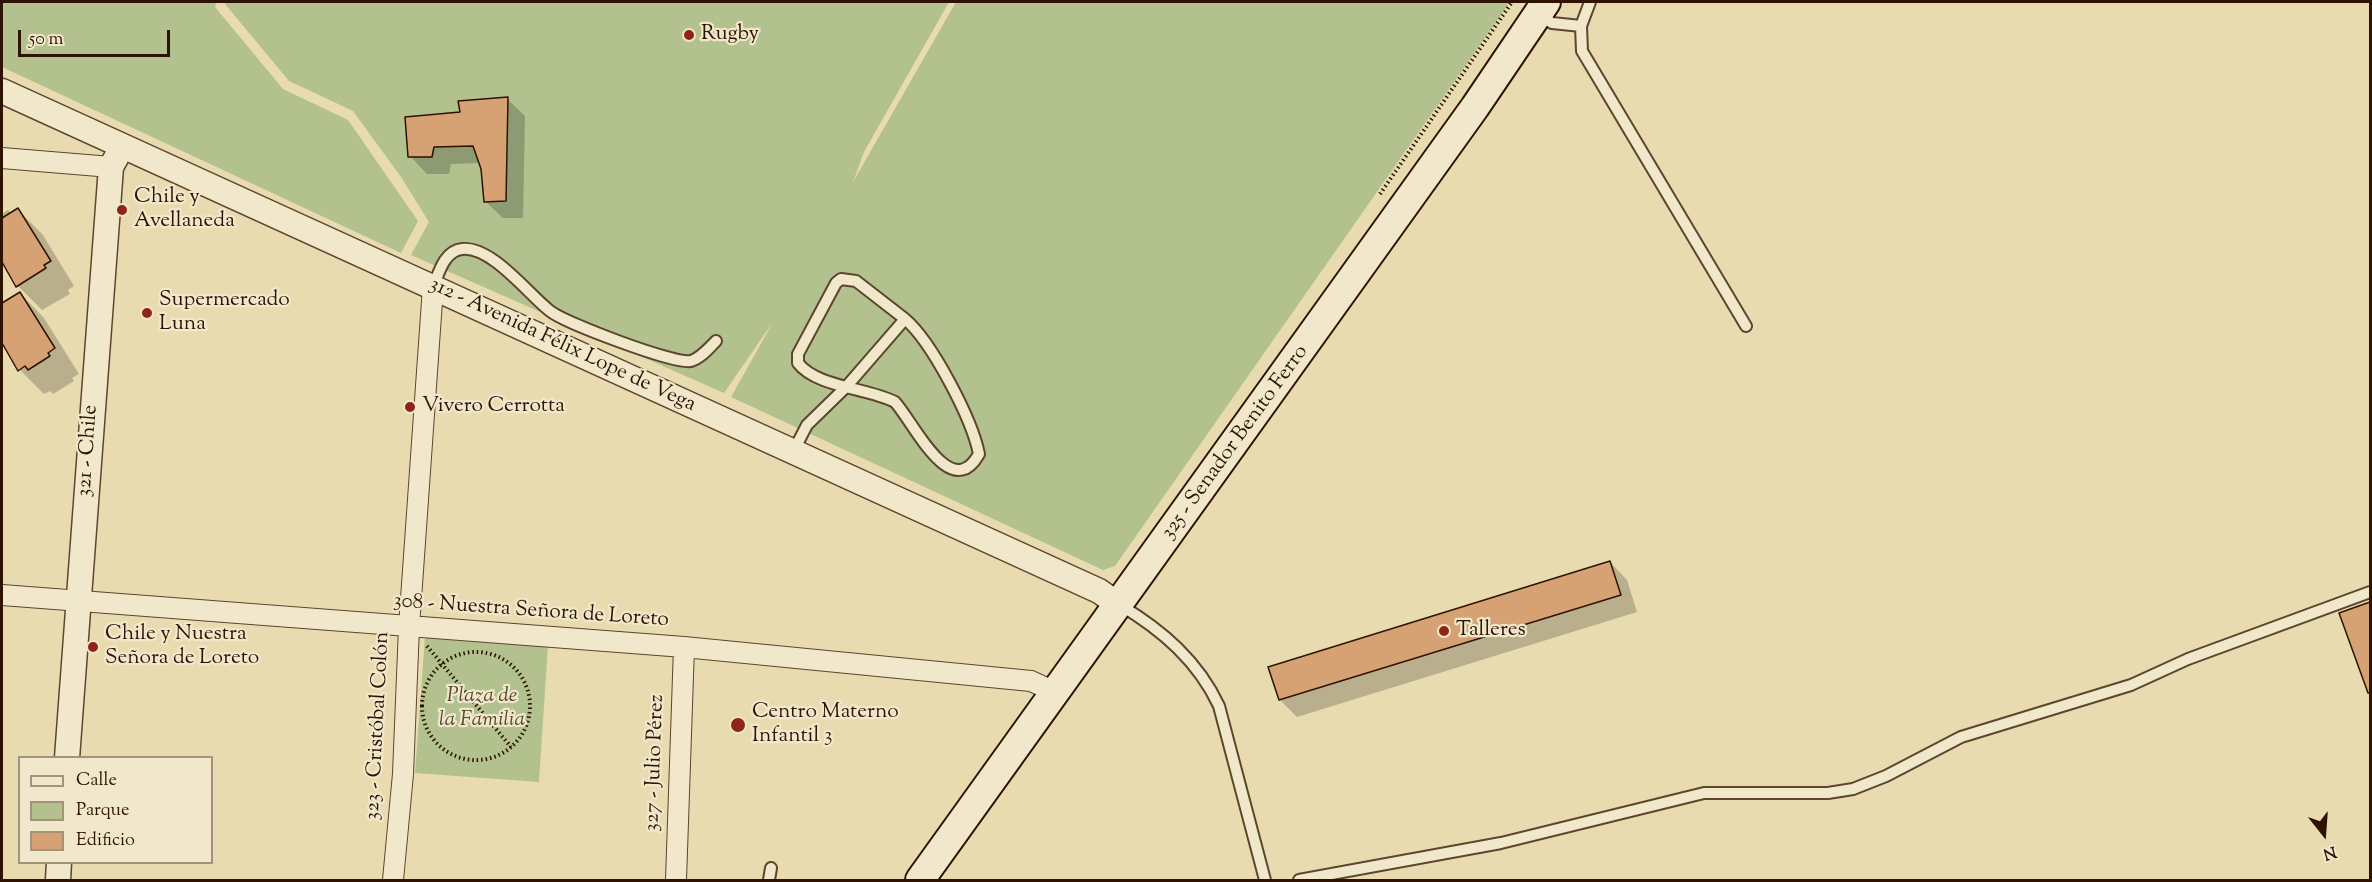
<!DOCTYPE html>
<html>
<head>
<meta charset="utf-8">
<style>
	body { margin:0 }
	#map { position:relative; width:2372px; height:882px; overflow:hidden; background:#e9dbb0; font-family:"Sorts Mill Goudy",serif }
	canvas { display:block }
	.frame { position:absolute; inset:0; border:3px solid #2e1302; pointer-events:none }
	.legend { position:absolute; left:18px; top:756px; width:195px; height:108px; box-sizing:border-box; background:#f1e8cc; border:2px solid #a3937b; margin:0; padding:8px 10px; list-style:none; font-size:18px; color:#2e1302 }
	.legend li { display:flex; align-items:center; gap:12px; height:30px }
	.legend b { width:30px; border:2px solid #a3937b }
	.north { position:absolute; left:2294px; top:804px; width:60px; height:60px; -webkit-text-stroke:4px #f1e8cc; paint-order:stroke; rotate:163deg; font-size:16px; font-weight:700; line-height:24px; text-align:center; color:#2e1302 }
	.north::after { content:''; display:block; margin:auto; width:21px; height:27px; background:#2e1302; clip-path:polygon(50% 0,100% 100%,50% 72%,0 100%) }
	.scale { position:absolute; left:18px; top:30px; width:152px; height:27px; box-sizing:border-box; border:3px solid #2e1302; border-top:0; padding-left:8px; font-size:18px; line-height:21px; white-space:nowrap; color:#2e1302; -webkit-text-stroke:4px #f1e8cc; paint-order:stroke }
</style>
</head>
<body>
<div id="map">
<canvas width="2372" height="882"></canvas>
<div class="frame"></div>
<ul class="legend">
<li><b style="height:8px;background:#f1e8cc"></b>Calle</li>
<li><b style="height:16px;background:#b2c18e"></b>Parque</li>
<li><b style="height:16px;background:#d6a173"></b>Edificio</li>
</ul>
<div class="north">N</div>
<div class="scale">50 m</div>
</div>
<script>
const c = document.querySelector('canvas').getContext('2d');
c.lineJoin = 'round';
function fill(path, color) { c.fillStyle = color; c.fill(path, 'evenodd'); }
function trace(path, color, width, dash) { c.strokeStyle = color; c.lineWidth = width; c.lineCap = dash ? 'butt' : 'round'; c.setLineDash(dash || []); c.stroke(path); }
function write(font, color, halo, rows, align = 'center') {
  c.font = font + ' "Sorts Mill Goudy",serif'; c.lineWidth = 4.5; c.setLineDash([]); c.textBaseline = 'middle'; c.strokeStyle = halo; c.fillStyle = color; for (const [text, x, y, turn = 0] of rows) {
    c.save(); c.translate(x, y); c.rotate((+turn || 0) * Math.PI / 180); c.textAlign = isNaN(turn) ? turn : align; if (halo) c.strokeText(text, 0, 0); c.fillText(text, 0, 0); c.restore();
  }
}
const green = new Path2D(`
	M 2,2 L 217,2 L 215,7 L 283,89 L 348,120 L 418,221 L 401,253 L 2,67 Z
	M 226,2 L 949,2 L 864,152 L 853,182 L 956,2 L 1510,2 L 1115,566 L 1103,570 L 731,397 L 773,322 L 724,393 L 411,255 L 429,222 L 401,177 L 353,111 L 289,81 L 225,4 Z
	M 425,637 L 548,645 L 539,782 L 415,773 Z`);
const shadow = new Path2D(`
	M 507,99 L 525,116 L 523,218 L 503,218 L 485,201 L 480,163 L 451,164 L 449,174 L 427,174 L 410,156 L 462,113 Z
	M 8,210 L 12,214 L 18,210 L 43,235 L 74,286 L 68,290 L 70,294 L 42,310 L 18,286 L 2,260 L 2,214 Z
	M 20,293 L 44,318 L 79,374 L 72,378 L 74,381 L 53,394 L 50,391 L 44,394 L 20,370 L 2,340 L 2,304 Z
	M 1610,562 L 1627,580 L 1637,612 L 1297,717 L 1280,700 Z
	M 2370,603 L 2370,695 L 2341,614 Z`);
const building = new Path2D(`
	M 508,97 L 506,201 L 484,202 L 481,169 L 473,146 L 434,147 L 432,157 L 408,157 L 405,117 L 460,112 L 458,101 Z
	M 18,208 L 51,261 L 44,265 L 46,268 L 16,287 L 2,262 L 2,218 Z
	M 20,292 L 55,348 L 48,353 L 50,356 L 28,370 L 25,366 L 18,371 L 2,343 L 2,303 Z
	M 1610,561 L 1621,595 L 1279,700 L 1268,667 Z
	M 2370,602 L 2370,693 L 2368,693 L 2339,613 Z`);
const path = new Path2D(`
	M 1380,194 L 1512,2
	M 427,646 L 511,747
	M422 706a54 54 0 1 1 108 0a54 54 0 1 1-108 0Z`);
const service = new Path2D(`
	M 1538,14 L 1552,23 L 1581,26 L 1582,51 L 1746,326
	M 1581,26 L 1590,2
	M 433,287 C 439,273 444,251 462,249 C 492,246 528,294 550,311 C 565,323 676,365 691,361 C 701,358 709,348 716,341
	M 793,452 L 807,425 L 846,387 L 905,319 C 932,342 972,419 979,454 C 951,504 914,423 895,402 C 868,388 816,387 798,363 L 798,354 L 836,283 L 841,279 L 856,281 L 905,319
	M 1120,605 C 1162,630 1198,661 1219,706 L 1265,880
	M 769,880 L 771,868
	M 1299,880 L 1501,843 L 1704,793 L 1828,793 L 1853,789 L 1886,776 L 1961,737 L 2131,685 L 2188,659 L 2370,592`);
const minor = new Path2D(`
	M 2,158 L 111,167
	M 2,595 L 684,647 L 1031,681 L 1055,692
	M 393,880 L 403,774 L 409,627 L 433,287
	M 676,880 L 684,647`);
const tertiary = new Path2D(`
	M 2,91 L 1099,591 L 1119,605
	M 67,758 L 111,167 L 122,147
	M 58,880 L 59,862`);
const secondary = new Path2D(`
	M 920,880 L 1475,107 L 1546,2`);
const markers = [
	[689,35,6,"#8f2418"],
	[122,210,6,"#8f2418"],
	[147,313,6,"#8f2418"],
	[410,407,6,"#8f2418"],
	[1444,631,6,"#8f2418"],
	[93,647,6,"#8f2418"],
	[738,725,8,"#8f2418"]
];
const poiNames = [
	["Rugby",701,35],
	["Chile y",134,198],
	["Avellaneda",134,222],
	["Supermercado",159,301],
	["Luna",159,325],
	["Vivero Cerrotta",422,407],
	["Talleres",1456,631],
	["Chile y Nuestra",105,635],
	["Señora de Loreto",105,659],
	["Centro Materno",752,713],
	["Infantil 3",752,737]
];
const streetNames = [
	["312 - Avenida Félix Lope de Vega",562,346,25],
	["325 - Senador Benito Ferro",1236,443,-54],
	["321 - Chile",89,451,-86],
	["308 - Nuestra Señora de Loreto",531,612,4],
	["323 - Cristóbal Colón",379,726,-87],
	["327 - Julio Pérez",656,763,-88]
];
const parkNames = [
	["Plaza de",482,697],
	["la Familia",482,721]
];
fill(green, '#b2c18e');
fill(shadow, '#0003');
fill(building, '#d6a173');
trace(building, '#2e1302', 1.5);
trace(service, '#5d452e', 14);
trace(minor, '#5d452e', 22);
trace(tertiary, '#5d452e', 27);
trace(secondary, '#2e1302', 32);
trace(path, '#2e1302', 4, [1.5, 3]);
trace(service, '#f1e8cc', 10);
trace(minor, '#f1e8cc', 20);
trace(tertiary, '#f1e8cc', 24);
trace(secondary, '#f1e8cc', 28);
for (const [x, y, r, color] of markers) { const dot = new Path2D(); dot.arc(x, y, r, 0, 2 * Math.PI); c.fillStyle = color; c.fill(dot); trace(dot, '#f1e8cc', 2); }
write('21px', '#2e1302', '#f1e8cc', poiNames, 'left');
write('21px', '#2e1302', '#f1e8cc', streetNames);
write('italic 21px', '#56472c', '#f1e8cc', parkNames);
</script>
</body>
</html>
